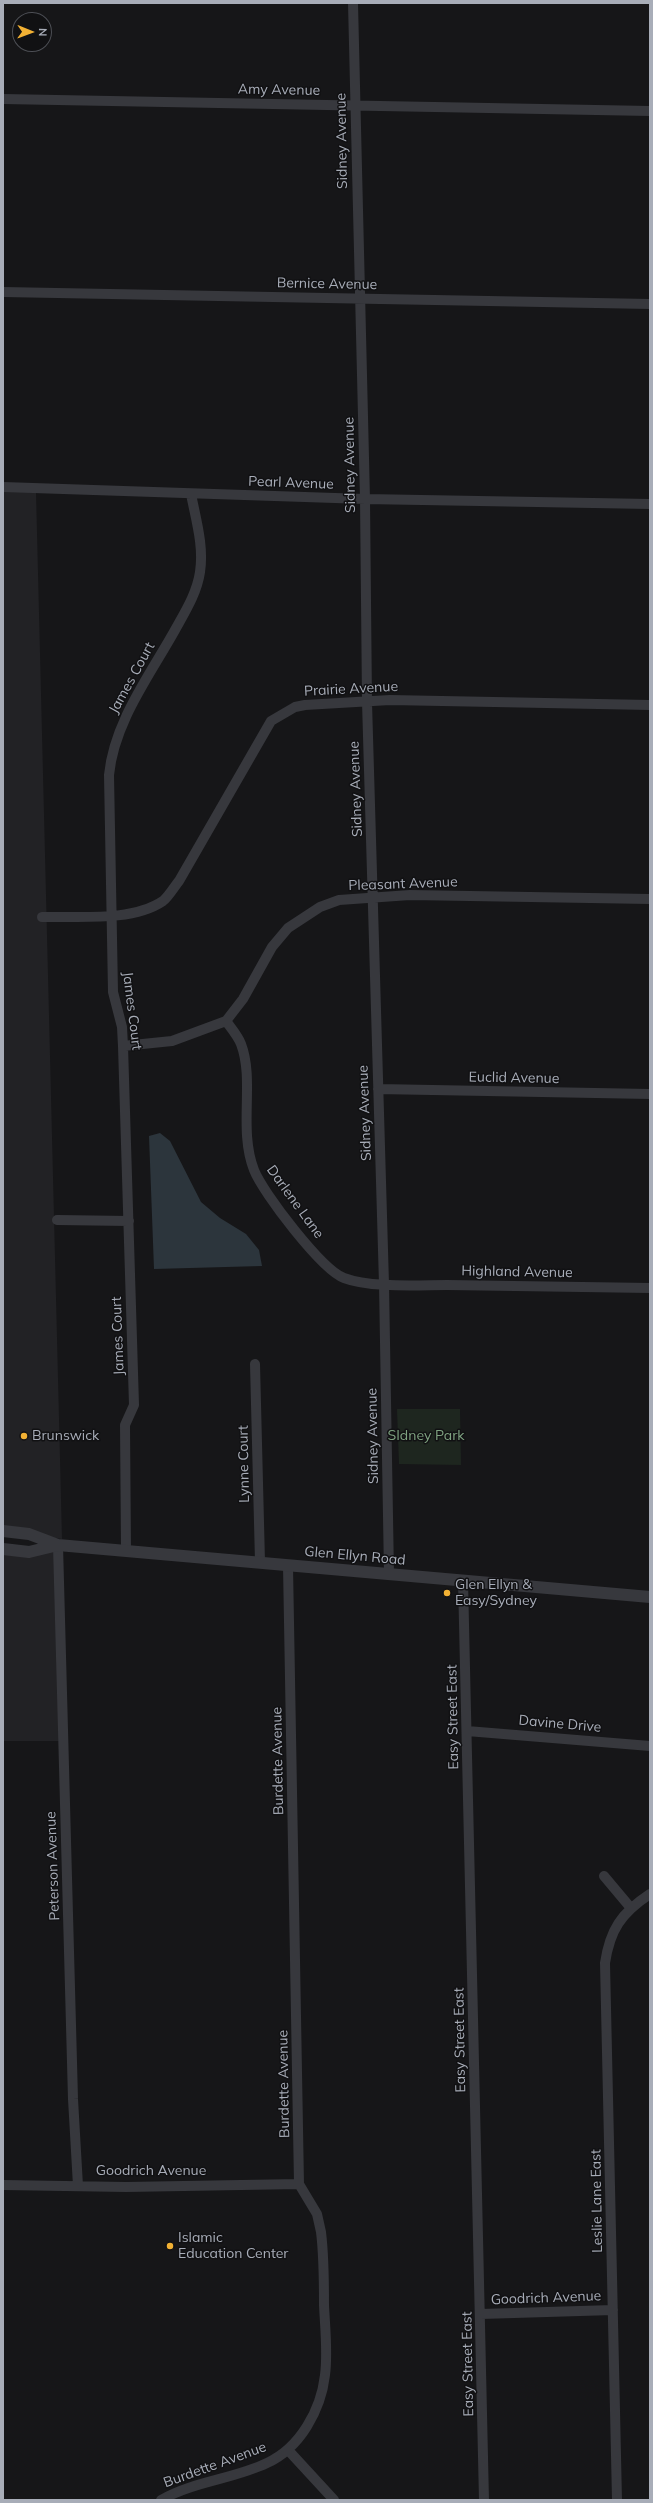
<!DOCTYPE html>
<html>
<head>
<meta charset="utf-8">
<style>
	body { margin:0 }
	#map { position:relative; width:653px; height:2503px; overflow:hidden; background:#161618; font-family:Mulish,sans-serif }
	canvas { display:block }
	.frame { position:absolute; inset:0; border:4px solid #a8adb8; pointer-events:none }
	.north { position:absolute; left:12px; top:12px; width:40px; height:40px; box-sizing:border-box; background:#111113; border:1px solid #4d4f55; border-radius:50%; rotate:91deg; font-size:11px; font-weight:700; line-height:16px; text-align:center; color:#a8adb8 }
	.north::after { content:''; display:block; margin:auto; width:14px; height:18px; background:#f2b134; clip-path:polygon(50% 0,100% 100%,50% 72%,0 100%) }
</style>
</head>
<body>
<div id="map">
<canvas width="653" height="2503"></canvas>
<div class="frame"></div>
<div class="north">N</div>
</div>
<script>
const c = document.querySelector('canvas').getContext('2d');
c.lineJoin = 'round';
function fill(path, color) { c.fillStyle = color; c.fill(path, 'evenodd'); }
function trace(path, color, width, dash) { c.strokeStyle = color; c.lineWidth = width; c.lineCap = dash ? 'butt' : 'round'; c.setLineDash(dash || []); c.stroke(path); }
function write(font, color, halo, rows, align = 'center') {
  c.font = font + ' Mulish,sans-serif'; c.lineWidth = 3; c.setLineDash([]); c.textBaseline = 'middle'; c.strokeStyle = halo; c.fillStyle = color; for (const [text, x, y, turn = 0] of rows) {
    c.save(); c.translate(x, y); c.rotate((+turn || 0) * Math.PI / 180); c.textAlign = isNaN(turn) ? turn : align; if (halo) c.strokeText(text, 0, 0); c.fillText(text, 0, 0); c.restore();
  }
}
const built = new Path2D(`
	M 3,492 L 36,492 L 62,1539 L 3,1531 Z
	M 3,1547 L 55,1549 L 60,1741 L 3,1741 Z`);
const green = new Path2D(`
	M 397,1409 L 460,1409 L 461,1465 L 399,1464 Z`);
const water = new Path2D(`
	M 160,1133 L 170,1141 L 201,1202 L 220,1218 L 246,1234 L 259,1250 L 262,1266 L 154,1269 L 149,1136 Z`);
const minor = new Path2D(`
	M 353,3 L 365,499 L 367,702 L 384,1284 L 389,1574
	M 3,99 L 650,111
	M 3,292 L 650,304
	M 3,487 L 365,499 L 650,504
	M 42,917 C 79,916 132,922 163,901 C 169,896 174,887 179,881 L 271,721 L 295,707 L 305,705 L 390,700 L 650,705
	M 226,1021 C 231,1028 238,1036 241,1044 C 255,1081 238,1129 254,1170 C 263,1193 322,1270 344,1278 C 370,1288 418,1285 447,1285 C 514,1286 582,1287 650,1288
	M 123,1046 L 172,1041 L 226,1021 L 243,999 L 272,947 L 288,928 L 320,907 L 339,900 L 410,895 L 650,899
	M 378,1089 L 650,1094
	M 57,1220 L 129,1221
	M 255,1364 L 260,1562
	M 58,1545 L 73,2099 L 78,2186
	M 126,1551 L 125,1425 L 134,1405 L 123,1046 L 122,1027 L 113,992 L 109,775 C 114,722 150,675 175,630 C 185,612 197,593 200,572 C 204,546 196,520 191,494
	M 463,1580 L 484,2500
	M 467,1731 L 650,1746
	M 604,1876 L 630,1907
	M 3,2185 L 126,2187 L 299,2184
	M 481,2314 L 613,2310
	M 288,2450 L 334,2500
	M 161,2500 C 194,2481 234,2479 267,2463 C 300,2448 321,2410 325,2375 C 328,2352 325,2328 324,2305 C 324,2281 324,2256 321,2232 L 317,2214 L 299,2184 L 288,1566
	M 617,2500 L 605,1963 C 610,1930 621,1913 650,1894`);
const tertiary = new Path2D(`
	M 3,1531 L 29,1534 L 58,1545 L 650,1597
	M 3,1549 L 29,1552 L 58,1545`);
const markers = [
	[24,1436,4,"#f2b134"],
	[447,1593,4,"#f2b134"],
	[170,2246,4,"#f2b134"]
];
const streetNames = [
	["Amy Avenue",279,90,1],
	["Sidney Avenue",342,141,-91],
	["Bernice Avenue",327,284,1],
	["Sidney Avenue",350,465,-91],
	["Pearl Avenue",291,483,2],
	["James Court",132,678,-61],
	["Prairie Avenue",351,689,-3],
	["Sidney Avenue",356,789,-92],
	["Pleasant Avenue",403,884,-2],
	["James Court",132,1011,83],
	["Euclid Avenue",514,1078,1],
	["Sidney Avenue",365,1113,-92],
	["Darlene Lane",295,1202,54],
	["Highland Avenue",517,1272,1],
	["James Court",118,1336,-92],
	["Sidney Avenue",373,1436,-91],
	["Lynne Court",244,1464,-91],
	["Glen Ellyn Road",355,1556,5],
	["Easy Street East",453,1717,-91],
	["Davine Drive",560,1724,5],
	["Burdette Avenue",278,1761,-91],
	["Peterson Avenue",53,1866,-92],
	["Easy Street East",460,2040,-91],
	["Burdette Avenue",284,2084,-91],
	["Goodrich Avenue",151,2171],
	["Leslie Lane East",597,2201,-91],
	["Goodrich Avenue",546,2298,-2],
	["Easy Street East",468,2364,-91],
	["Burdette Avenue",215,2465,-20]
];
const poiNames = [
	["Brunswick",32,1436],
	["Glen Ellyn &",455,1585],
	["Easy/Sydney",455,1601],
	["Islamic",178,2238],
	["Education Center",178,2254]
];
const parkNames = [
	["SIdney Park",426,1436]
];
fill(built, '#222225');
fill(green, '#1e261f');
fill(water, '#2c353c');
trace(minor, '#37383d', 10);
trace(tertiary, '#37383d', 12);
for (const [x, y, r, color] of markers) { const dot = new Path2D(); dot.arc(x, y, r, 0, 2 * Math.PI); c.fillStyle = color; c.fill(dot); trace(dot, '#111113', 1.5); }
write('14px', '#a8adb8', '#111113', streetNames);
write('14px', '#a8adb8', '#111113', poiNames, 'left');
write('14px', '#7fa381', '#111113', parkNames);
</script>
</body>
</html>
